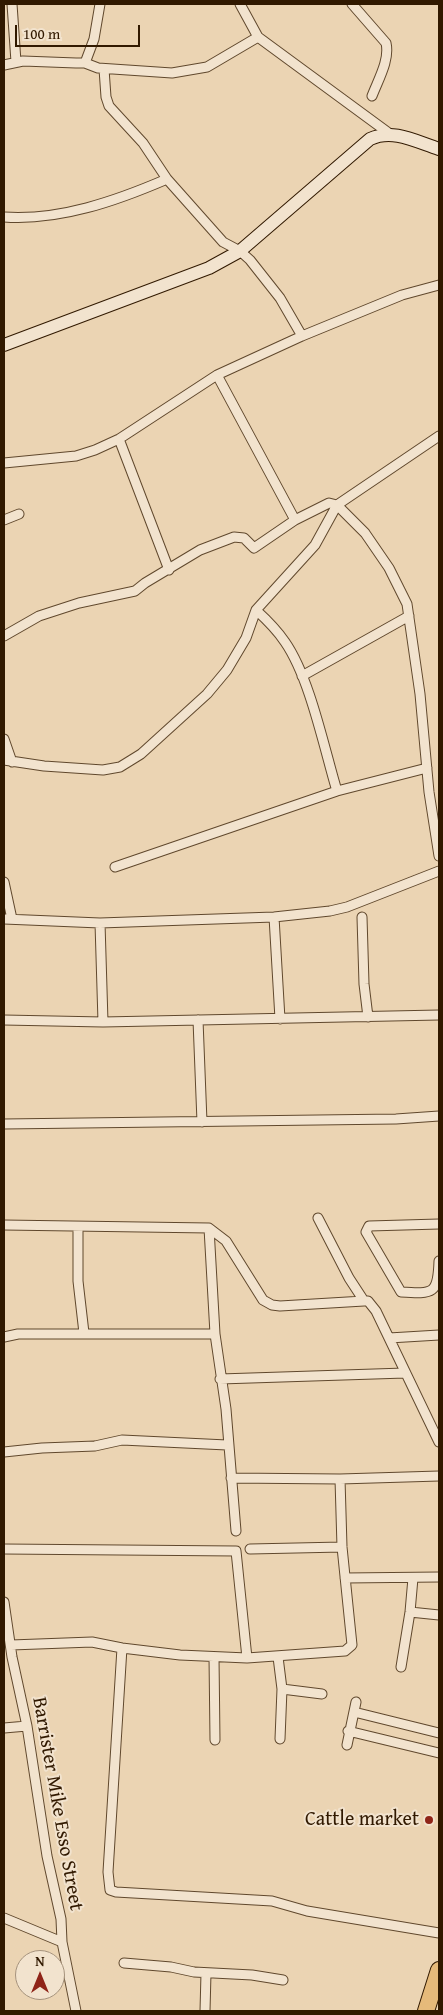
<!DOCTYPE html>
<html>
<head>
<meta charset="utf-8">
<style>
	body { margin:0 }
	#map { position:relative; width:443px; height:2015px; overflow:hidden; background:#ebd4b3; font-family:"Gentium Book Plus",serif }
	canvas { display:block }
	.frame { position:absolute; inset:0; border:5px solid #311900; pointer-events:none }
	.north { position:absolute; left:15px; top:1950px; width:50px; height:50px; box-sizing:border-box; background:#f2e3ce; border:1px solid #a5927c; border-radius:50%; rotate:0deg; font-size:14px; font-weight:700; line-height:20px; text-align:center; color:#311900 }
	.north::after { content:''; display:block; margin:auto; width:18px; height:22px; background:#8f2418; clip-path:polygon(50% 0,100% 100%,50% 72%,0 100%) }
	.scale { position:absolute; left:15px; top:25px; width:125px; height:22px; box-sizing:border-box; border:2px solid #311900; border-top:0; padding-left:6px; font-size:15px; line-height:18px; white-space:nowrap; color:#311900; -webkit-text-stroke:4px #f2e3ce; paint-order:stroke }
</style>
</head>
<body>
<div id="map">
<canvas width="443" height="2015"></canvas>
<div class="frame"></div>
<div class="north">N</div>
<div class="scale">100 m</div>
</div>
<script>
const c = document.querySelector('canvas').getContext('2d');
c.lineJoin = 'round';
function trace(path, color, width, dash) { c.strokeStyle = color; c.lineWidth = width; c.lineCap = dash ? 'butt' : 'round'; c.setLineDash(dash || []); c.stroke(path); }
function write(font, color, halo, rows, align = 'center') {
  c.font = font + ' "Gentium Book Plus",serif'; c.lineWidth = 4; c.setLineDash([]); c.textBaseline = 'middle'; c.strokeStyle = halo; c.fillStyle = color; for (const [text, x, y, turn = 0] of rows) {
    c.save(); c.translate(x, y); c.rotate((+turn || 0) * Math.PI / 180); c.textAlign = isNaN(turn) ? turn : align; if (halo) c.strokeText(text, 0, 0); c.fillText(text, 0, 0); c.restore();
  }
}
const street = new Path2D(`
	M 12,4 L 16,62
	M 240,4 L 258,37 L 390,134
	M 352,4 L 386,43 C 390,60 378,80 372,96
	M 85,63 L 94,39 L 100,4
	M 4,65 L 23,61 L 76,63 L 85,63 L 98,68 L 172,73 L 207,67 L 258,37
	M 104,69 L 106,97 L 109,106 L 143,143 L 167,179 L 223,242 L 240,251 L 250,260 L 280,298 L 302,336
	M 4,217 C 59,221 116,201 167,179
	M 217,375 L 295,520
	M 119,439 L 169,570
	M 4,463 L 76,456 L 95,450 L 119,439 L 217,375 L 302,336 L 402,295 L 439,285
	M 4,520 L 19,514
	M 256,610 C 267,620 277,630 285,642 C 310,678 324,748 337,791
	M 4,636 L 39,616 L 79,603 L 135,591 L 145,583 L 200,550 L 234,537 L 244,538 L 254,548 L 295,520 L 329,503 L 337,505 L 365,533 L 389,568 L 407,604 L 420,694 L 429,792 L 439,856
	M 302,676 L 409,616
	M 4,739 L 12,762
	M 4,760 L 44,766 L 103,770 L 120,767 L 141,754 L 207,694 L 227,670 L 246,638 L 256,610 L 315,545 L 337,505 L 439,436
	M 115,867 L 337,791 L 427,768
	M 4,882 L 12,919
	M 274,917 L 280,1019
	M 362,917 L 364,984 L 368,1017
	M 4,919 L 100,923 L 274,917 L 330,911 L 347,907 L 439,871
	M 100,923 L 103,1022
	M 4,1020 L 103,1022 L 439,1015
	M 198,1020 L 202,1122
	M 4,1124 L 396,1119 L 439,1116
	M 318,1218 L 349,1278 L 364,1301 L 368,1301 L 376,1311 L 439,1442
	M 439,1224 L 369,1226 L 366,1232 L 401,1292 C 434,1294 438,1294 439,1261
	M 4,1225 L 209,1228 L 226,1241 L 263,1300 L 272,1305 L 280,1306 L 364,1301
	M 78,1228 L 78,1281 L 84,1333
	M 209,1228 L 215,1334 L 226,1409 L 236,1531
	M 4,1337 L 18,1334 L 215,1334
	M 389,1338 L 439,1335
	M 220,1379 L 405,1373
	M 4,1452 L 42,1448 L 95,1446 L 122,1440 L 227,1445
	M 231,1478 L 340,1479 L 439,1476
	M 4,1549 L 236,1551 L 247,1658
	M 250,1549 L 342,1547
	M 345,1578 L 439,1577
	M 4,1602 L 12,1657 L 27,1726 L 47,1856 L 61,1919 L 62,1942 L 76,2011
	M 410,1612 L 439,1615
	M 11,1645 L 92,1642 L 122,1648 L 180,1655 L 247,1658 L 345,1651 L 352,1645 L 342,1547 L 340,1479
	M 122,1648 L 108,1872 L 110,1890 L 116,1892 L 272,1901 L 307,1911 L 439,1933
	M 214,1657 L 215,1740
	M 278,1657 L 282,1689 L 280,1739
	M 401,1667 L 410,1612 L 413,1578
	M 282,1689 L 322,1694
	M 354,1712 L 439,1733
	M 4,1728 L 27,1726
	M 348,1731 L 439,1753
	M 347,1745 L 356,1702
	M 4,1918 L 62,1942
	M 124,1963 L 171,1967 L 194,1972 L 252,1975 L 283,1980
	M 205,2011 L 206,1973`);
const secondary = new Path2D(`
	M 4,345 L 209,268 L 240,251 L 370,139 C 393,128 417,142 439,149`);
const highway = new Path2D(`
	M 426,2011 L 439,1970`);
const markers = [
	[429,1820,5,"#8f2418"]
];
const streetNames = [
	["Barrister Mike Esso Street",57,1804,80]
];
const poiNames = [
	["Cattle market",419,1820]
];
trace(street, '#60482d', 11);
trace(secondary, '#311900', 14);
trace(highway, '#311900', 18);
trace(street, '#f2e3ce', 9);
trace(secondary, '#f2e3ce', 12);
trace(highway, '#e6ba7a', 16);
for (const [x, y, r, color] of markers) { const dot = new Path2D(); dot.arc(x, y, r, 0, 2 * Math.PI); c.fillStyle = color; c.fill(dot); trace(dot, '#f2e3ce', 2); }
write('20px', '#311900', '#f2e3ce', streetNames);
write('20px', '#311900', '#f2e3ce', poiNames, 'right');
</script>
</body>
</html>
